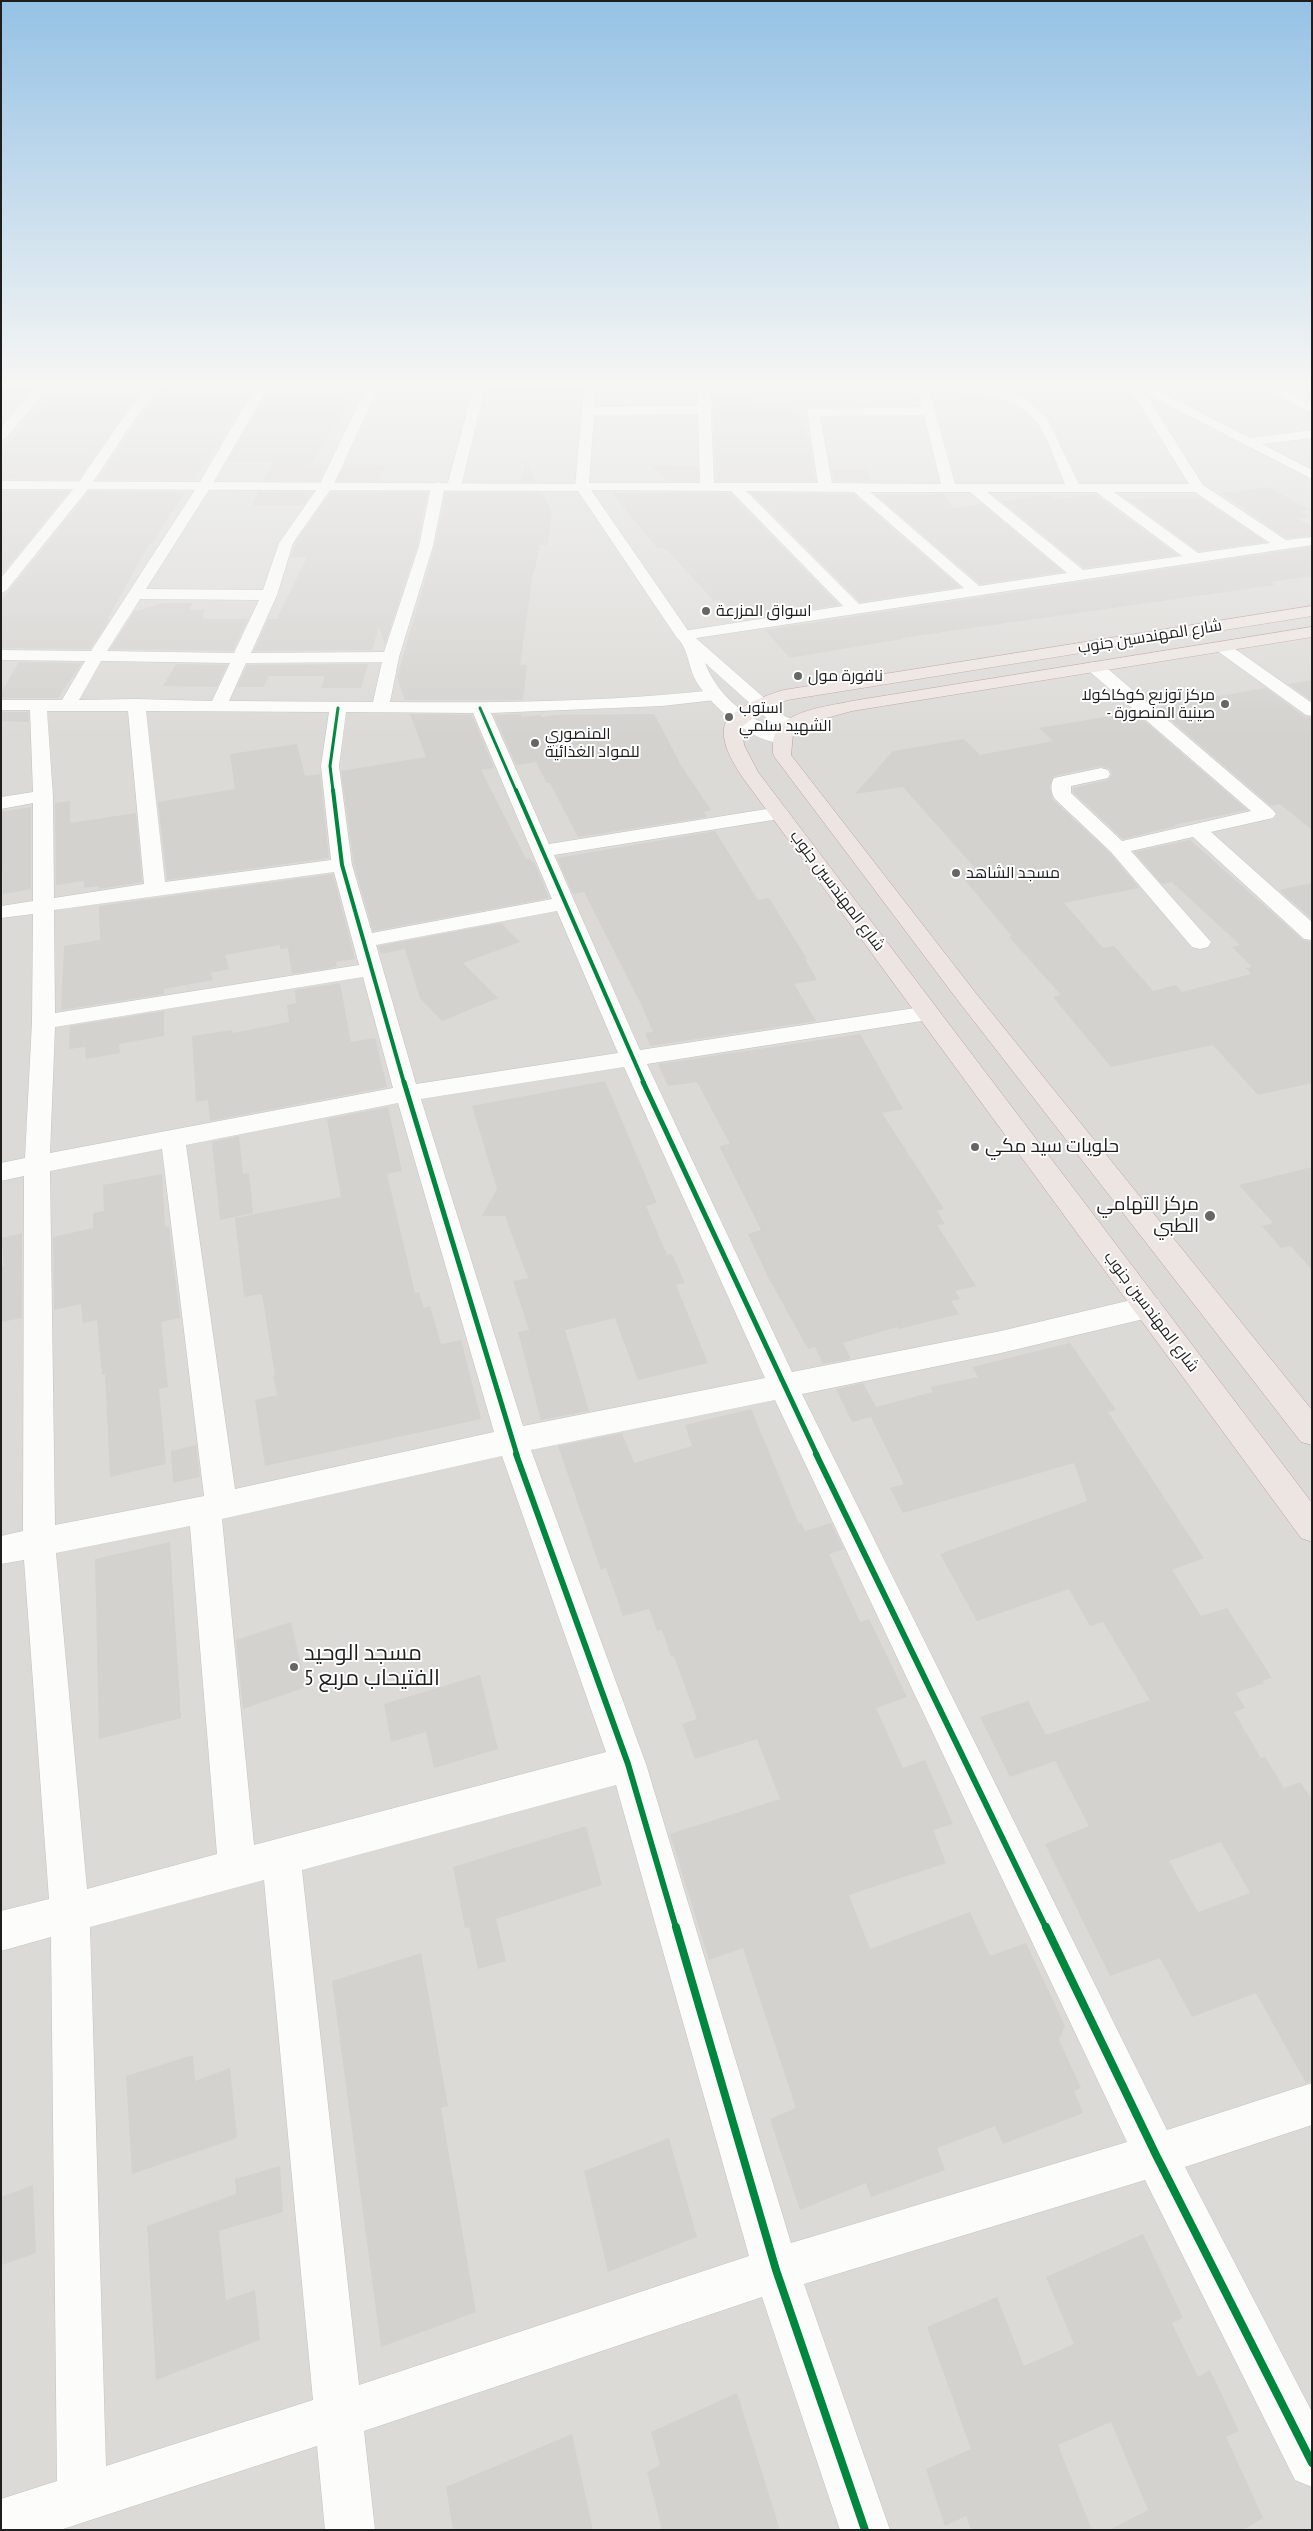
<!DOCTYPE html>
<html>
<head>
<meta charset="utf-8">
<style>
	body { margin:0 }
	#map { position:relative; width:1313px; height:2531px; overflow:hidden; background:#ecebe6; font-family:"PT Sans Narrow",sans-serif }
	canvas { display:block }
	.frame { position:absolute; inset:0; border:2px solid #1e1e1e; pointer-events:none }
</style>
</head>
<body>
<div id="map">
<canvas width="1313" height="2531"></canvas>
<div class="frame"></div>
</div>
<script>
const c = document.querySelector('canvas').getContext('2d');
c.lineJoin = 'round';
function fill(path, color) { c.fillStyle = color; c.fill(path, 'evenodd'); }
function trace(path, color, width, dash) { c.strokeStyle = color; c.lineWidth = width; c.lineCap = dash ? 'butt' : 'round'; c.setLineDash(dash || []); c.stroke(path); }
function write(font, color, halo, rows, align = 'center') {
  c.font = font + ' "PT Sans Narrow",Cairo,sans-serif'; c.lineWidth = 4; c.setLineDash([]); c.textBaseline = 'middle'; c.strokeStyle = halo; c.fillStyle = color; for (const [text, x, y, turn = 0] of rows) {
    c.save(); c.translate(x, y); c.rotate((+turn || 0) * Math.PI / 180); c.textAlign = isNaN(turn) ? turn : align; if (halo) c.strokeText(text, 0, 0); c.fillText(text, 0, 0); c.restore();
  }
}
const residential = new Path2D(`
	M 1,382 L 1312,382 L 1312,2530 L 1,2530 Z`);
const building = new Path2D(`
	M 112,382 L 148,382 L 78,480 L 1,479 L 1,453 L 36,411 L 39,412 L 64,388 L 107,388 Z
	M 165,382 L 257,382 L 209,462 L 205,462 L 192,480 L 97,480 Z
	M 273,382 L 360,382 L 311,465 L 327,465 L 319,481 L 263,480 L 272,462 L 227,462 Z
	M 713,398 L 752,399 L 752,402 L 786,402 L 790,414 L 798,413 L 810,444 L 816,481 L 716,481 Z
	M 525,462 L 536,482 L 521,482 Z
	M 345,465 L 385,465 L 380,481 L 337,481 Z
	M 650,465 L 698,466 L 698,481 L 667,481 Z
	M 832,470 L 868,470 L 870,481 L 834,481 Z
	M 1269,487 L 1310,510 L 1301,511 L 1311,517 L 1297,519 L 1312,527 L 1312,535 L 1286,538 L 1221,493 Z
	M 1,491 L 69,491 L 1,575 Z
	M 89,491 L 185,492 L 152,544 L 149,544 L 107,620 L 110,619 L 90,649 L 1,648 L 1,601 Z
	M 258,492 L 313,492 L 303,505 L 252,506 Z
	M 331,492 L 428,492 L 417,546 L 385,644 L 379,626 L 372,650 L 254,651 L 268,619 L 277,619 L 307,557 L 291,557 L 297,540 Z
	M 446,492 L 542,493 L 552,512 L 548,545 L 540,545 L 534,573 L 533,571 L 520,665 L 527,665 L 523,700 L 405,700 L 397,677 L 435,546 Z
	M 612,493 L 730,493 L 839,605 L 755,618 L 752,615 L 737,617 L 721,600 L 714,601 L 670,553 L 663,548 L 658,549 Z
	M 751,493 L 853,494 L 960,587 L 860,602 Z
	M 944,494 L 953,508 L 982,504 L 1063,572 L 980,584 L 876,495 Z
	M 1048,494 L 1056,499 L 1094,494 L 1177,555 L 1084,568 L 1001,501 Z
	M 1201,498 L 1265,542 L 1198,551 L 1127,499 Z
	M 1312,547 L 1312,576 L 1271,582 L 1275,585 L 901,638 L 902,639 L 790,658 L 765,630 Z
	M 163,603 L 193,603 L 189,610 L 205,610 L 202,617 L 204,617 L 203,619 L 248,619 L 233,651 L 110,649 L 134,612 Z
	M 19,662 L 82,663 L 58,698 L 1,698 L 1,693 Z
	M 176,664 L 227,665 L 217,687 L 163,686 Z
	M 368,664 L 361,688 L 321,688 L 325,676 L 269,676 L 264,687 L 237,687 L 247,665 Z
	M 1312,680 L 1312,701 L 1288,684 Z
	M 1266,688 L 1305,717 L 1312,718 L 1312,830 L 1280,804 L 1271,806 L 1157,708 L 1161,708 L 1159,706 Z
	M 1,712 L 28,712 L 29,722 L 1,721 Z
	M 1134,712 L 1247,810 L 1174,825 L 1176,826 L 1123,839 L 1073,792 L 1073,788 L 1108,780 L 1112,775 L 1110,769 L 1101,766 L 1054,776 L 1050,786 L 1053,800 L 1110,853 L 1139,888 L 1064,903 L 1103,948 L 1114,946 L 1153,991 L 1176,985 L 1182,992 L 1251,974 L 1246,968 L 1252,967 L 1232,947 L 1240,945 L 1172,882 L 1162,884 L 1134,852 L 1190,840 L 1303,940 L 1312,942 L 1312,1083 L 1258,1095 L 1213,1045 L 1111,1067 L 1053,997 L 1061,995 L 1009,937 L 1012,936 L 957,871 L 975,868 L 903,787 L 855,794 L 893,751 L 964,739 L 980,755 L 1053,741 L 1039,728 Z
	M 410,714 L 472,715 L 494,768 L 481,770 L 526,859 L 530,858 L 532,862 L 534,862 L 549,898 L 373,931 L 354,865 L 341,771 L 426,757 Z
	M 522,714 L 521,717 L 540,715 L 542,717 L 556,715 L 654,714 L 682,767 L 711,810 L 704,812 L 707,817 L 578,837 L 550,783 L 547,783 L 536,762 L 516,765 L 494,715 Z
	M 297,744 L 305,776 L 320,774 L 329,858 L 167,880 L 158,802 L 235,789 L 230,754 Z
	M 70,801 L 70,823 L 136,813 L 142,882 L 99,889 L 99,886 L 84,888 L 84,881 L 56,885 L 55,803 Z
	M 31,807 L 31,889 L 3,894 L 1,812 Z
	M 715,831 L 758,900 L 769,898 L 807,959 L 805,959 L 817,980 L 794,984 L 816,1021 L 650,1046 L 645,1033 L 653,1032 L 641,1004 L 584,892 L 573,894 L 557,858 Z
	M 333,874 L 355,959 L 336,962 L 337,967 L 292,974 L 288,948 L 280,949 L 280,945 L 225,955 L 229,969 L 211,973 L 213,980 L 164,989 L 164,994 L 61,1010 L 64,946 L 100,940 L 99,906 Z
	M 1312,883 L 1312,919 L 1279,890 Z
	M 501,923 L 520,942 L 463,963 L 498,998 L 442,1021 L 420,998 L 405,949 L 381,954 L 378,946 Z
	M 340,983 L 351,1042 L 375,1038 L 387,1087 L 210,1121 L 208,1100 L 196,1102 L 192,1036 L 232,1030 L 233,1033 L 289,1022 L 287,1005 L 296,1003 L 295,990 Z
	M 164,1011 L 164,1036 L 119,1044 L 120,1053 L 86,1059 L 85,1047 L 69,1049 L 70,1026 Z
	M 860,1034 L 903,1109 L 882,1113 L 944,1209 L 937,1211 L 945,1224 L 937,1225 L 976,1286 L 955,1291 L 960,1299 L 951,1301 L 959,1314 L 899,1329 L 897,1327 L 843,1343 L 851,1359 L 823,1364 L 815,1347 L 808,1349 L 768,1277 L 748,1234 L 761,1230 L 719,1146 L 730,1144 L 697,1082 L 668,1086 L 658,1064 Z
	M 605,1081 L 657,1203 L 646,1206 L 667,1255 L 672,1254 L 685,1283 L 676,1285 L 708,1363 L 638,1380 L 615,1318 L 565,1330 L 589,1411 L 541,1420 L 518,1332 L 529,1330 L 513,1281 L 528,1278 L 505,1216 L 482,1216 L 497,1189 L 472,1106 Z
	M 388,1107 L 402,1171 L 387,1174 L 415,1293 L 419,1292 L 424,1308 L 430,1306 L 441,1344 L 461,1340 L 481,1419 L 265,1466 L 255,1400 L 277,1395 L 273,1376 L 275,1375 L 262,1294 L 244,1297 L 235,1218 L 341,1197 L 327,1119 Z
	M 239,1136 L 243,1174 L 249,1173 L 253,1213 L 220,1220 L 212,1142 Z
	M 1312,1167 L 1312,1270 L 1291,1246 L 1281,1248 L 1262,1226 L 1273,1223 L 1239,1185 Z
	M 162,1174 L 165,1227 L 169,1226 L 180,1318 L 161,1322 L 168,1387 L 159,1389 L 166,1464 L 110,1477 L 105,1374 L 102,1375 L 97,1320 L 83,1323 L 81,1304 L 54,1310 L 53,1237 L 93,1228 L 93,1213 L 104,1211 L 103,1185 Z
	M 22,1233 L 22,1318 L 1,1322 L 1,1266 L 4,1266 L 2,1238 Z
	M 1070,1343 L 1116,1410 L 1108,1412 L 1204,1558 L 1172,1570 L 1201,1616 L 1227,1608 L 1272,1678 L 1262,1681 L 1264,1683 L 1236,1693 L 1245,1708 L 1234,1712 L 1261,1758 L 1265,1757 L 1284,1788 L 1300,1782 L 1312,1799 L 1312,2081 L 1306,2083 L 1256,1993 L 1192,2017 L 1160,1958 L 1110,1976 L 1045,1844 L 1089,1826 L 1055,1761 L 1010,1777 L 980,1717 L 1028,1701 L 1046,1735 L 1150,1700 L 1103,1622 L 1090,1626 L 1069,1589 L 977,1621 L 940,1554 L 1087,1501 L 1074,1463 L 903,1513 L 890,1488 L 904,1484 L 871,1417 L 852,1422 L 836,1389 L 863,1383 L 876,1407 L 933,1392 L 930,1387 L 978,1377 L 972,1367 ZM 1221,1842 L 1250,1893 L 1198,1912 L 1169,1861 Z
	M 751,1409 L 799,1524 L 802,1523 L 805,1531 L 831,1523 L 844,1549 L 829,1554 L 860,1622 L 869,1619 L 907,1697 L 876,1708 L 903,1768 L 925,1760 L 953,1824 L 933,1830 L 946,1863 L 849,1895 L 870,1949 L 970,1912 L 990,1956 L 1026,1943 L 1065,2026 L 1059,2040 L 1081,2088 L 1074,2091 L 1083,2113 L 1003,2144 L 995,2126 L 937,2148 L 945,2170 L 871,2197 L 866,2183 L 800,2210 L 770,2119 L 796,2108 L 743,1948 L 709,1960 L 670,1834 L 780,1799 L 757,1739 L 695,1759 L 682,1724 L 697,1719 L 674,1656 L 671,1657 L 662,1630 L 657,1631 L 649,1609 L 623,1616 L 606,1568 L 601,1570 L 558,1446 L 622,1433 L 634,1463 L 692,1446 L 685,1425 Z
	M 196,1445 L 200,1477 L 173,1483 L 171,1451 Z
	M 170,1542 L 181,1718 L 99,1739 L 95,1559 Z
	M 291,1622 L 306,1687 L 243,1709 L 236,1640 Z
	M 480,1675 L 498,1749 L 434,1768 L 426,1732 L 391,1742 L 384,1704 Z
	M 586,1826 L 602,1885 L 496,1919 L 506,1961 L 478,1969 L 469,1927 L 465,1928 L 453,1867 Z
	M 421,1953 L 448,2106 L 441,2108 L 476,2312 L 381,2347 L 332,1981 Z
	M 193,2055 L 195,2081 L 230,2068 L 237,2138 L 132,2174 L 126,2076 Z
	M 669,2138 L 697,2237 L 608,2272 L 584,2171 Z
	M 280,2166 L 283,2212 L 219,2231 L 226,2300 L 255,2290 L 260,2340 L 156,2380 L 147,2226 L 236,2194 L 235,2179 Z
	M 33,2185 L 36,2253 L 2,2265 L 1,2197 Z
	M 1143,2234 L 1183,2318 L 1172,2323 L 1198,2377 L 1210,2370 L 1239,2431 L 1226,2437 L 1263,2518 L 1243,2530 L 1109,2530 L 1148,2510 L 1111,2422 L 1058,2445 L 1092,2530 L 971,2530 L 966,2516 L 945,2526 L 926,2469 L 971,2449 L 927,2327 L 997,2297 L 1024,2366 L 1074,2344 L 1046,2277 Z
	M 737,2393 L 780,2530 L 662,2530 L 647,2472 L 660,2465 L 651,2432 Z
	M 572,2434 L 593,2530 L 453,2530 L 446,2487 Z`);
const minor = new Path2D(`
	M 1,382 L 53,382 L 5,439 L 1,440 L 1,428 L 34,389 L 1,389 Z
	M 151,382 L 163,382 L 132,423 L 89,488 L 6,591 L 1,593 L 1,578 L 79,482 L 123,418 Z
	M 259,382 L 271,382 L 212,485 L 146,589 L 263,590 L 279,543 L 319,486 L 369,382 L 381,382 L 333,486 L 293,543 L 277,595 L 251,653 L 384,652 L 419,546 L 431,486 L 438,482 L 445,486 L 433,546 L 399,657 L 390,702 C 498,703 607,702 715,690 L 721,691 L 724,695 L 721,699 L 715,700 L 662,706 L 491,713 L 549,844 L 779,807 L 786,809 L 789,813 L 786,817 L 779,819 L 554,855 L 640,1050 L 928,1006 L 936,1008 L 939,1013 L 936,1018 L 928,1020 L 647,1064 L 792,1372 L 1001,1331 L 1148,1296 L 1158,1299 L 1162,1307 L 1158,1315 L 1148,1318 L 1001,1353 L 802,1394 L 1167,2130 L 1312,2083 L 1312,2125 L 1185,2167 L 1312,2412 L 1312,2487 L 1295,2480 L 1145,2180 L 804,2284 L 890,2530 L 840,2530 L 762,2297 L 364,2431 L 375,2530 L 325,2530 L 317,2446 L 60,2530 L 1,2530 L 1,2499 L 57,2481 L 51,1937 L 1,1951 L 1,1911 L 49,1899 L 24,1560 L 1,1564 L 1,1536 L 23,1531 L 24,1176 L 1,1181 L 1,1163 L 25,1158 L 32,1022 L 33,914 L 1,918 L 1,906 L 33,901 L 33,803 L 1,809 L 1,797 L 33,792 L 30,710 L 1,710 L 1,700 L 62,700 L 85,661 L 1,660 L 1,650 L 91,651 L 198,485 ZM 140,599 L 259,600 L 234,653 L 107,651 ZM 101,661 L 230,663 L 212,701 L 136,699 L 79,700 ZM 382,662 L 373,702 L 229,701 L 246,663 ZM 47,711 L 128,711 L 144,884 L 54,898 L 53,796 ZM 146,711 L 329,712 L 321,766 L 331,860 L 165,882 ZM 346,712 L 473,713 L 552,899 L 372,933 L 352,865 L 339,766 ZM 334,872 L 359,965 L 55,1013 L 54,910 ZM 557,911 L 618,1053 L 416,1084 L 376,945 ZM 363,977 L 393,1088 L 50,1153 L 55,1027 ZM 624,1067 L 765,1378 L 523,1426 L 421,1099 ZM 398,1103 L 494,1432 L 235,1489 L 186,1145 ZM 162,1149 L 204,1496 L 55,1525 L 50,1171 ZM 775,1400 L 1127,2142 L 791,2243 L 646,1764 L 531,1450 ZM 502,1456 L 606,1752 L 254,1845 L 222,1519 ZM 190,1526 L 217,1854 L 87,1889 L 56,1553 ZM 616,1785 L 749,2256 L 359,2385 L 302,1870 ZM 264,1880 L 313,2400 L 106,2466 L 90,1927 Z
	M 475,382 L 596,382 L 594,407 L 698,406 L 698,394 L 704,391 L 697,387 L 703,383 L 922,383 L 1005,390 L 1027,400 L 1048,420 L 1079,484 L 1189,484 L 1126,382 L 1141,382 L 1250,438 L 1312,430 L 1312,438 L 1262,444 L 1312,470 L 1312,479 L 1145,393 L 1203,485 L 1286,540 L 1312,537 L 1312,545 L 683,640 L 675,635 L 677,632 L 843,606 L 731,491 L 577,490 L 575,487 L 584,388 L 485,388 L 461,486 L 454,490 L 449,489 L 447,486 ZM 704,391 L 920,391 L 918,393 L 922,407 L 809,409 L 807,412 L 818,483 L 714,483 L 710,394 ZM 929,391 C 967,394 1012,389 1038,424 C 1049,439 1057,466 1065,484 L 955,484 ZM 698,414 L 700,483 L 589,483 L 594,415 ZM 924,415 L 941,484 L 832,483 L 820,416 ZM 746,491 L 854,492 L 964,588 L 859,604 ZM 870,492 L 970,492 L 1067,573 L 979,586 ZM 987,492 L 1096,492 L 1182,556 L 1083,570 ZM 1114,492 L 1195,492 L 1270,543 L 1198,553 Z
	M 1252,382 L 1268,382 L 1312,404 L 1312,413 Z
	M 1222,642 L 1228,644 L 1312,703 L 1312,716 L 1306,715 L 1216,650 L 1214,647 L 1216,644 Z
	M 1095,662 L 1101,663 L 1273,810 L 1276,814 L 1273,818 L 1211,832 L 1312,922 L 1312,940 L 1304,939 L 1193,837 L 1131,851 L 1211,942 L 1208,947 L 1200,949 L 1192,947 L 1111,852 L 1055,799 C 1051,793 1050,784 1054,778 L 1101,768 L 1108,770 L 1110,774 L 1108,778 L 1071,786 L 1071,793 L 1122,841 L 1251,811 L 1089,671 L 1087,667 L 1089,663 Z`);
const tertiary = new Path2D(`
	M 1,481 L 587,484 L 689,632 L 786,717 L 798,720 L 801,724 L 798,728 L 792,729 L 774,725 L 705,663 C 720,701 752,721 789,734 L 792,738 L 789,742 C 759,750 708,704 695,679 C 688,665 688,648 677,638 L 578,491 L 1,489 Z`);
const trunk = new Path2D(`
	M 1312,606 L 1312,616 L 787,700 L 762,710 L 742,727 L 744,745 L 758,772 L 1312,1503 L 1312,1542 L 1301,1538 L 743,778 C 734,764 722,746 724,728 C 726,710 768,694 784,690 Z
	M 1312,627 L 1312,637 L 852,711 L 812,722 L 793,734 L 791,755 L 975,992 L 1312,1410 L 1312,1445 L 1301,1442 L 959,1002 L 776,759 C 772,754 773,750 773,744 C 775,710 827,707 852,701 Z`);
const cyclewayFar4 = new Path2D(`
	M 480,708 L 516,791
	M 333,791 L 330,766 L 338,708`);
const cyclewayFar3 = new Path2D(`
	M 333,790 L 342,865 L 404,1083
	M 516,790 L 644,1083`);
const cyclewayFar2 = new Path2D(`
	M 404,1082 L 517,1455
	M 643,1082 L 817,1455`);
const cyclewayFar1 = new Path2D(`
	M 516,1454 L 628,1764 L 676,1928
	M 816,1454 L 1046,1928`);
const cycleway = new Path2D(`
	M 676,1927 L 776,2270 L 865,2530
	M 1046,1927 L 1156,2155 L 1312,2463`);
const markers = [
	[706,611,5,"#666664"],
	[798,676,5,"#666664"],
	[1225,704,5,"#666664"],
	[729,717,5,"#666664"],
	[535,743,5,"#666664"],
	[956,873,5,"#666664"],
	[975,1147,5,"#666664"],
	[1210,1216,6,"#666664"],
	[294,1667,5,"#666664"]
];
const farPoinames = [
	["اسواق المزرعة",716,611],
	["نافورة مول",808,676],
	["مركز توزيع كوكاكولا",1215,695,"right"],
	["- صينية المنصورة",1215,713,"right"],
	["استوب",739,708],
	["الشهيد سلمي",739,726],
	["المنصوري",545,734],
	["للمواد الغذائية",545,752],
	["مسجد الشاهد",966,873]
];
const farStreetnames = [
	["شارع المهندسين جنوب",1150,637,-9],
	["شارع المهندسين جنوب",837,891,53],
	["شارع المهندسين جنوب",1151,1312,53]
];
const poiNames = [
	["حلويات سيد مكي",985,1147],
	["مركز التهامي",1199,1205,"right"],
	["الطبي",1199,1227,"right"]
];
const nearPoinames = [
	["مسجد الوحيد",304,1654],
	["الفتيحاب مربع 5",304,1679]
];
fill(residential, '#dbdad7');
fill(building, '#d4d2cf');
trace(minor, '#c5c4c2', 1);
trace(tertiary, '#c5c4c2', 1);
trace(trunk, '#c29da5', 1);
fill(minor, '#fcfcfb');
fill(tertiary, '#fcfcfb');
fill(trunk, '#ede5e1');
trace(cyclewayFar4, '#00873e', 3);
trace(cyclewayFar3, '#00873e', 4);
trace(cyclewayFar2, '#00873e', 5);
trace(cyclewayFar1, '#00873e', 6);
trace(cycleway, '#00873e', 8);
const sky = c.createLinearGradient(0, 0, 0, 737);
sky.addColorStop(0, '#95c2e5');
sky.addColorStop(0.52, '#f6f6f4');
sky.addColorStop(1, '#f6f6f400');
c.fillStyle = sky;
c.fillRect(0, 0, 1313, 737);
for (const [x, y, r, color] of markers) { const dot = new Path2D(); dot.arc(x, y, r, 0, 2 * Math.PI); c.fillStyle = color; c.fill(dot); trace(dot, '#fff', 2); }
write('16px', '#1e1e1e', '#fff', farPoinames, 'left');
write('16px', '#1e1e1e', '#fff', farStreetnames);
write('19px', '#1e1e1e', '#fff', poiNames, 'left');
write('22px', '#1e1e1e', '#fff', nearPoinames, 'left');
</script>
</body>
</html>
